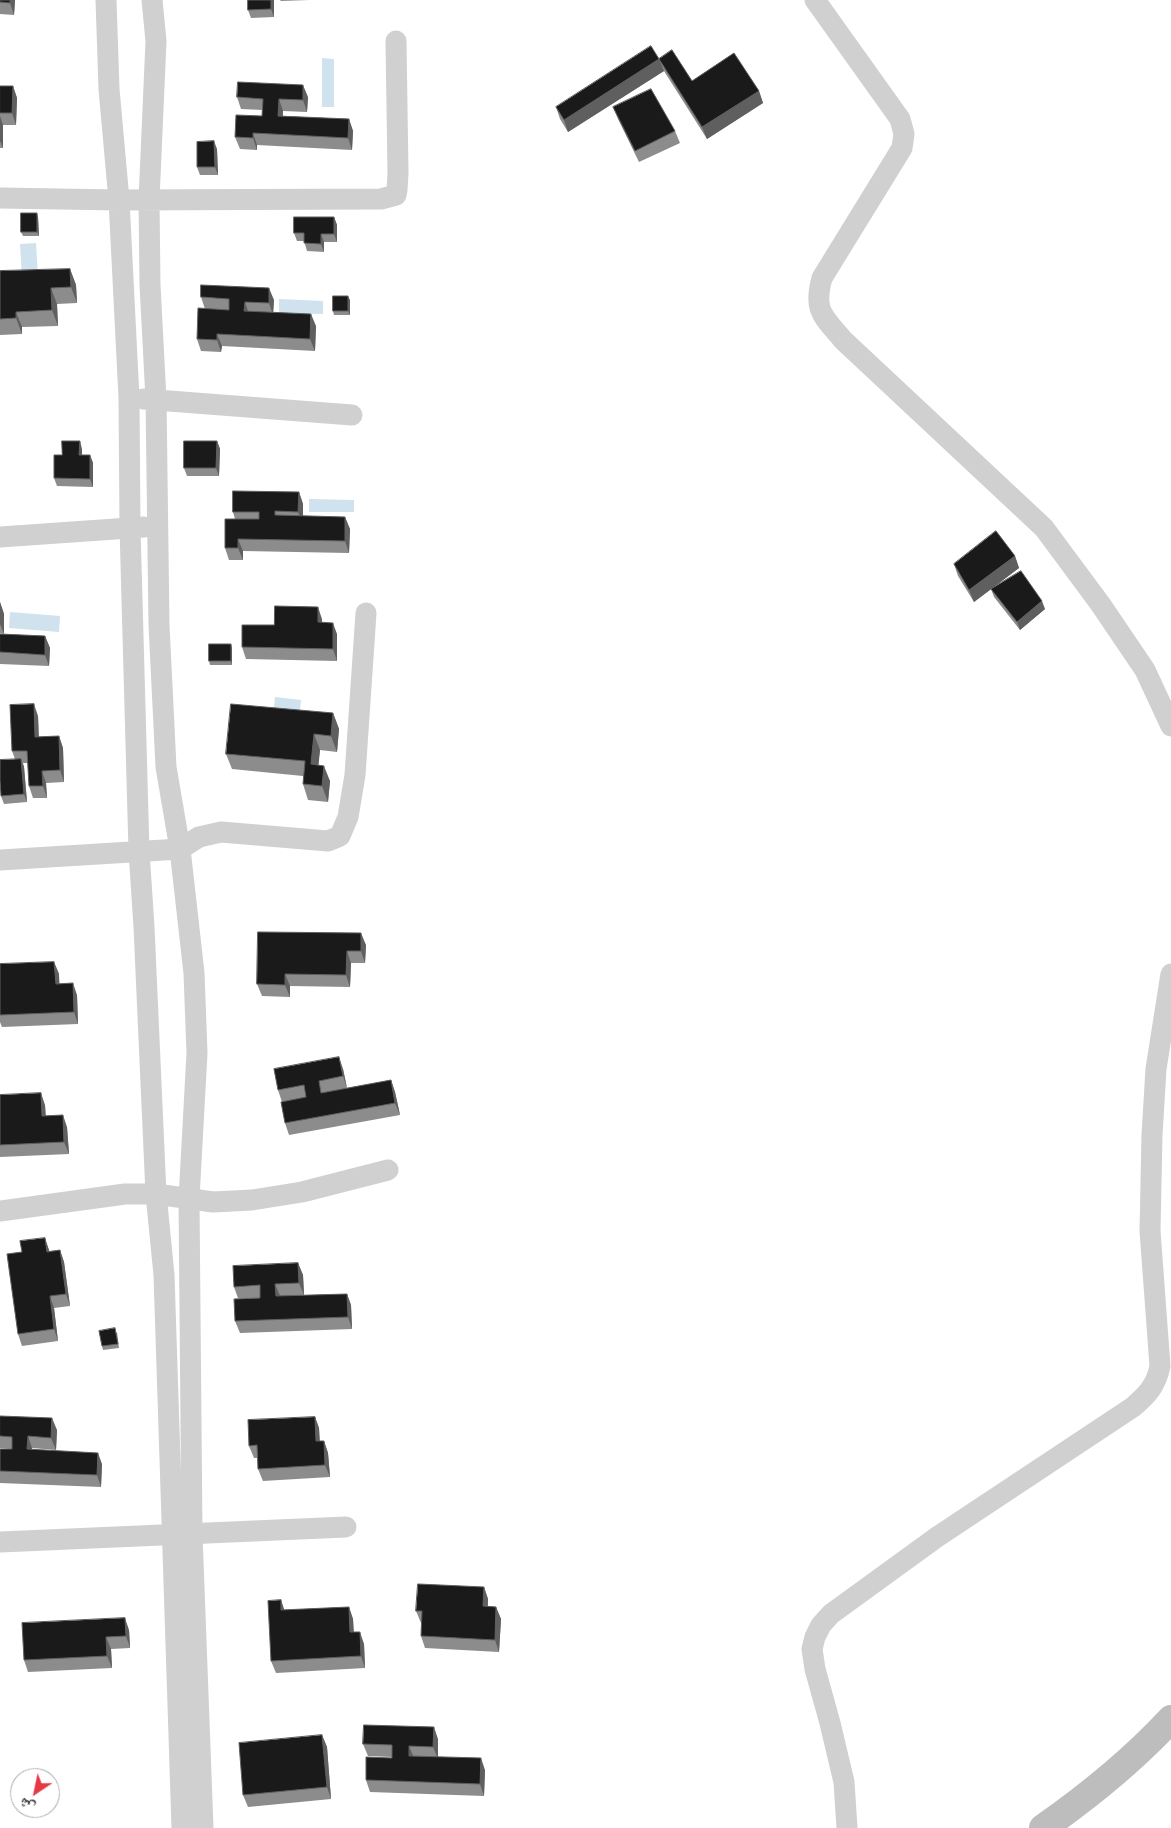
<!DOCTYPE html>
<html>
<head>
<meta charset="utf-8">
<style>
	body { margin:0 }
	#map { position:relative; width:1171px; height:1828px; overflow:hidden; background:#fff; font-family:"Varela Round","Noto Naskh Arabic",sans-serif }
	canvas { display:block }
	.north { position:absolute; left:10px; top:1768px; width:50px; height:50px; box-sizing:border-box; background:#fff; border:1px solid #adadad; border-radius:50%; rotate:214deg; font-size:14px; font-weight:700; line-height:20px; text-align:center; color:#333 }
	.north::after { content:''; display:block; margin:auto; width:18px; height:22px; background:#e63946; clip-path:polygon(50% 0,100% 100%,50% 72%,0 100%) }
</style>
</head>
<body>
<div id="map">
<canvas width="1171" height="1828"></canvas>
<div class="north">ش</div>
</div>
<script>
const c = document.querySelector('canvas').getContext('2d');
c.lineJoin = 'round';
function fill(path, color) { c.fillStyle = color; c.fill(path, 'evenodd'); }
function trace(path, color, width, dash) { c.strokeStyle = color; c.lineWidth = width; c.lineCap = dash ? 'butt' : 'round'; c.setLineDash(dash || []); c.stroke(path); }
const water = new Path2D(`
	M 322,58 L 334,59 L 334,107 L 322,107 Z
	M 36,243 L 38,277 L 22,278 L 20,244 Z
	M 279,299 L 323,301 L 323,314 L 279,313 Z
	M 309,499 L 354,500 L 354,512 L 309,512 Z
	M 10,612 L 60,616 L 59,632 L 9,628 Z
	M 275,697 L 301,700 L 299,720 L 273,718 Z`);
const street = new Path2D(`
	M 106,0 L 109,89 L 119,200 L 129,398 L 130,528 L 139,851 L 144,927 L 156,1194 L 164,1275 L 182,1828
	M 152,0 L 156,41 L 149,200 L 150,285 L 156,399 L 159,625 L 166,767 L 180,849 L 194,973 L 197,1053 L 189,1199 L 192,1534 L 203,1828
	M 815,0 L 900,119 L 904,134 L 902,148 L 822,278 C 813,311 823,316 843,340 L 1044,528 L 1101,605 L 1145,670 L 1171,726
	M 0,198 L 119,200 L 381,199 L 396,195 L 397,190 L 398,173 L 396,41
	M 143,399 L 352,415
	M 0,537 L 144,527
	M 0,860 L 180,849 L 199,837 L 221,832 L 328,841 L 340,836 L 348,817 L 355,775 L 366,613
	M 0,1211 L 125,1194 L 156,1194 L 213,1202 L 252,1200 L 302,1192 L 388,1170
	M 0,1542 L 346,1527
	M 847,1828 L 844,1782 L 830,1723 L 815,1669 L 812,1649 L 815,1637 L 821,1625 L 831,1614 L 937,1537 L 1133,1407 C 1147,1395 1156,1386 1160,1366 L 1150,1231 L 1152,1135 L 1156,1069 L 1171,974`);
const secondary = new Path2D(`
	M 1043,1828 C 1090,1795 1132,1761 1171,1719`);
const wall = new Path2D(`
	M 0,0 L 15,0 L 14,15 L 0,14 Z
	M 248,0 L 274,0 L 274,17 L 251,18 L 248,10 Z
	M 280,0 L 309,0 L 281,1 Z
	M 659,59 L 692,81 L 759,91 L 763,103 L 707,139 L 664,71 L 568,132 L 560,119 L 556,107 Z
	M 0,86 L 13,86 L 17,98 L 16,125 L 3,125 L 3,148 L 0,148 Z
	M 237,97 L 308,97 L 307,112 L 283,111 L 283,116 L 349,119 L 353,131 L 352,150 L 257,145 L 257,150 L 240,149 L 235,137 L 262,116 L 263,110 L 241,109 Z
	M 613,107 L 675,131 L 680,143 L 639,162 L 618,119 Z
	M 217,149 L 218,175 L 200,175 L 197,167 Z
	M 38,217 L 39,236 L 23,236 L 21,232 Z
	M 334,217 L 337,225 L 337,242 L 324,242 L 324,252 L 307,251 L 304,241 L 297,241 L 294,233 Z
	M 70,269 L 76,285 L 77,303 L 57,304 L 58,326 L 22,327 L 22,334 L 0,335 L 0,271 Z
	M 201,297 L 274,300 L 273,313 L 316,326 L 315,351 L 222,346 L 221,352 L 201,351 L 197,339 L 205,309 Z
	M 350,300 L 350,315 L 334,315 L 333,311 Z
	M 217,441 L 220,449 L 219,476 L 187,476 L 184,468 Z
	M 82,449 L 82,455 L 90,455 L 93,463 L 93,487 L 57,486 L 54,478 L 62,455 Z
	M 299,492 L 303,504 L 303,516 L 345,517 L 350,529 L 349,553 L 243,551 L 243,560 L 229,560 L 225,548 L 235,519 L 233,512 Z
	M 1015,556 L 1019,568 L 974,602 L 958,576 L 954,564 Z
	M 991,589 L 1045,609 L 1020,630 L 994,597 Z
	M 0,602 L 4,614 L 4,634 L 0,633 Z
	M 322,619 L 322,622 L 337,634 L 337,661 L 246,659 L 242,647 L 274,625 Z
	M 0,634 L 45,636 L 50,648 L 49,666 L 0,664 Z
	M 232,648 L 232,665 L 210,665 L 209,661 Z
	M 333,713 L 339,729 L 337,752 L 320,750 L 318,765 L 330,781 L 328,802 L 308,800 L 303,784 L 303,776 L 232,769 L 226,754 Z
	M 38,716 L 39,737 L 59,736 L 63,748 L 64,782 L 46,783 L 47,798 L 33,798 L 29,786 L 28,763 L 23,763 L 24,767 L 27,802 L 4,804 L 1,796 L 15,759 L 12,751 Z
	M 258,932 L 366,945 L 365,963 L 351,963 L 350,987 L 290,986 L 290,997 L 262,996 L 257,984 Z
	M 54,962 L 59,974 L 59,984 L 77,995 L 78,1024 L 2,1027 L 0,1022 L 0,964 Z
	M 343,1069 L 347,1088 L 391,1080 L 395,1092 L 400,1115 L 289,1135 L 285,1123 L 282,1102 L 278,1090 Z
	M 0,1095 L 45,1105 L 46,1116 L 67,1127 L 69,1154 L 0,1157 Z
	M 45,1238 L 49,1251 L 60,1250 L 64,1262 L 70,1306 L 54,1308 L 58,1341 L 22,1346 L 18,1334 L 22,1252 Z
	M 298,1263 L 303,1275 L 304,1295 L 280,1296 L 347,1294 L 351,1305 L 352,1329 L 240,1333 L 235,1321 L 260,1298 L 238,1298 L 234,1287 Z
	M 117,1332 L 119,1348 L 103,1350 L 102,1346 Z
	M 0,1416 L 57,1430 L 56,1450 L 32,1448 L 32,1449 L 102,1464 L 101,1487 L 0,1483 L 0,1449 L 12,1449 L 0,1448 Z
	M 315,1417 L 319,1428 L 320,1441 L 324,1441 L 328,1453 L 330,1477 L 263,1481 L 258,1469 L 258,1458 L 254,1458 L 249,1446 Z
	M 484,1587 L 488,1599 L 488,1606 L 496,1607 L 501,1619 L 499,1652 L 425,1648 L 421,1636 L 422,1623 L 421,1623 L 416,1611 Z
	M 281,1600 L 284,1610 L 349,1607 L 353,1619 L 354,1632 L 364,1644 L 365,1668 L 276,1673 L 271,1661 Z
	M 129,1630 L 130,1648 L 111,1649 L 112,1668 L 28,1672 L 24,1660 Z
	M 322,1735 L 327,1747 L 331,1799 L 248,1807 L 243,1795 Z
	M 438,1739 L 438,1757 L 485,1770 L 484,1796 L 370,1792 L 366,1780 L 392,1757 L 368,1756 L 363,1744 Z`);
const shadedWall = new Path2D(`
	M 10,0 L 15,0 L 14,15 L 10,3 Z
	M 271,0 L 274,0 L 274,17 L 271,9 Z
	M 659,59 L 664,71 L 568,132 L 564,120 Z
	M 303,85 L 308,97 L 307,112 L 303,100 Z
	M 13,86 L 17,98 L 16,125 L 12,113 Z
	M 759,91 L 763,103 L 707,139 L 702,127 Z
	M 279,99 L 283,111 L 282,128 L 278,116 Z
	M 0,116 L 3,125 L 3,148 L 0,141 Z
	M 349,119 L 353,131 L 352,150 L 348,138 Z
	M 253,133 L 257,145 L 257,150 L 253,138 Z
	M 214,141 L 217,149 L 218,175 L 215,167 Z
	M 37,213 L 38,217 L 39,236 L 37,232 Z
	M 334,217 L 337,225 L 337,242 L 334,234 Z
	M 321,234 L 324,242 L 324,252 L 321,244 Z
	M 70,269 L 76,285 L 77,303 L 71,287 Z
	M 51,288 L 57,304 L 58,326 L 52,310 Z
	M 269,288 L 274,300 L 273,315 L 269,303 Z
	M 348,296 L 350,300 L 350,315 L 348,311 Z
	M 245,302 L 249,314 L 244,311 Z
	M 16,312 L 22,327 L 22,334 L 16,318 Z
	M 311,314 L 316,326 L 315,351 L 310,339 Z
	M 217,334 L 222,346 L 221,352 L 217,340 Z
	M 80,441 L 82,449 L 82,463 L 79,455 Z
	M 217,441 L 220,449 L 219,476 L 216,468 Z
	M 90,455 L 93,463 L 93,487 L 90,479 Z
	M 299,492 L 303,504 L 303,524 L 298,512 Z
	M 345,517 L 350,529 L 349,553 L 345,541 Z
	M 238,539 L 243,551 L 243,560 L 238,548 Z
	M 1015,556 L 1019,568 L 974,602 L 969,590 Z
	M 1042,601 L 1045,609 L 1020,630 L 1017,622 Z
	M 0,602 L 4,614 L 4,634 L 0,624 Z
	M 318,607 L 322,619 L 322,634 L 318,622 Z
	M 333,623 L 337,634 L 337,661 L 333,649 Z
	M 45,636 L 50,648 L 49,666 L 45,655 Z
	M 231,644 L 232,648 L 232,665 L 231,661 Z
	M 34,704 L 38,716 L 39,749 L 35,737 Z
	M 333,713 L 339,729 L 337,752 L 331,736 Z
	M 314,734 L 320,750 L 317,780 L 311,764 Z
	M 59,736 L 63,748 L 64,782 L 60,770 Z
	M 21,759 L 24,767 L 27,802 L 24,794 Z
	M 324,766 L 330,781 L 328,802 L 322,786 Z
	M 42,771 L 46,783 L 47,798 L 43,786 Z
	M 361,933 L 366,945 L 365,963 L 361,951 Z
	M 347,951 L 351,963 L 350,987 L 346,975 Z
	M 54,962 L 59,974 L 60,996 L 56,984 Z
	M 285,974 L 290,986 L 290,997 L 285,985 Z
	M 73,983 L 77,995 L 78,1024 L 74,1012 Z
	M 339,1057 L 343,1069 L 347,1088 L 343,1076 Z
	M 391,1080 L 395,1092 L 400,1115 L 395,1103 Z
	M 41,1093 L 45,1105 L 46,1128 L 42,1116 Z
	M 63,1115 L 67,1127 L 69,1154 L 64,1142 Z
	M 45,1238 L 49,1250 L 51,1264 L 47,1252 Z
	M 60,1250 L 64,1262 L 70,1306 L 66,1294 Z
	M 298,1263 L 303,1275 L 304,1295 L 299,1283 Z
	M 275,1284 L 280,1296 L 276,1296 Z
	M 347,1294 L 351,1305 L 352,1329 L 348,1317 Z
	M 50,1296 L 54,1308 L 58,1341 L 54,1329 Z
	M 315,1417 L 319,1428 L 320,1453 L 316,1441 Z
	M 52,1418 L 57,1430 L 56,1450 L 51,1438 Z
	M 28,1436 L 32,1448 L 32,1461 L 27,1449 Z
	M 324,1441 L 328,1453 L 330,1477 L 325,1465 Z
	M 98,1453 L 102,1464 L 101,1487 L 97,1475 Z
	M 484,1587 L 488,1599 L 487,1618 L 483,1606 Z
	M 281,1600 L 285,1612 L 281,1610 Z
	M 349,1607 L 353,1619 L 354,1644 L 350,1632 Z
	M 496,1607 L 501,1619 L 499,1652 L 495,1640 Z
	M 125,1618 L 129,1630 L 130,1648 L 126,1636 Z
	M 360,1632 L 364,1644 L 365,1668 L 361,1656 Z
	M 106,1637 L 111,1649 L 112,1668 L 107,1656 Z
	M 434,1727 L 438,1739 L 438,1759 L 433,1747 Z
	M 322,1735 L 327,1747 L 331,1799 L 327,1787 Z
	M 409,1746 L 414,1758 L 409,1756 Z
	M 481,1758 L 485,1770 L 484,1796 L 480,1784 Z`);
const building = new Path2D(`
	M 0,0 L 10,0 L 10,3 L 0,2 Z
	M 248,0 L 271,0 L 271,9 L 248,10 Z
	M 651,46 L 659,59 L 564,120 L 556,107 Z
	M 672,50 L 692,81 L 734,53 L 759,91 L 702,127 L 659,59 Z
	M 238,82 L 303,85 L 303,100 L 279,99 L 278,116 L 349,119 L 348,138 L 253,133 L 253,138 L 235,137 L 236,115 L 262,116 L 263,99 L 237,97 Z
	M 0,86 L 13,86 L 12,113 L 0,113 Z
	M 651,89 L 675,131 L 635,151 L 613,107 Z
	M 214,141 L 215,167 L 197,167 L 197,142 Z
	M 21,213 L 37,213 L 37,232 L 21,232 Z
	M 294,217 L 334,217 L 334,234 L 321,234 L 321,244 L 304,243 L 304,233 L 294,233 Z
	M 70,269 L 71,287 L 51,288 L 52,310 L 16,312 L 16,318 L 0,319 L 0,271 Z
	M 201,285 L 269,288 L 269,303 L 245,302 L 244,311 L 311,314 L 310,339 L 217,334 L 217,340 L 197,339 L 198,308 L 229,310 L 229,299 L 201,297 Z
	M 333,296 L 348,296 L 348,311 L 333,311 Z
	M 62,441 L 80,441 L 79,455 L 90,455 L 90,479 L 54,478 L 54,455 L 62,455 Z
	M 184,441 L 217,441 L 216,468 L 184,468 Z
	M 233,491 L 299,492 L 298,512 L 275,511 L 275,515 L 345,517 L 345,541 L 238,539 L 238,548 L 225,548 L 225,519 L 259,519 L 259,512 L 233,512 Z
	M 996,531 L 1015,556 L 969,590 L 954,564 Z
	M 1021,571 L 1042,601 L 1017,622 L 991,589 Z
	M 275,606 L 318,607 L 318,622 L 333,623 L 333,649 L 242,647 L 242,625 L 274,625 Z
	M 0,634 L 45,636 L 45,655 L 0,652 Z
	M 209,644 L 231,644 L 231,661 L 209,661 Z
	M 34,704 L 35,737 L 59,736 L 60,770 L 42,771 L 43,786 L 29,786 L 27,751 L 12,751 L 10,705 Z
	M 231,704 L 333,713 L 331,736 L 314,734 L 311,764 L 324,766 L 322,786 L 303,784 L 305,761 L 226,754 Z
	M 21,759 L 24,794 L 1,796 L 0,781 L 0,760 Z
	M 258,932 L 361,933 L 361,951 L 347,951 L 346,975 L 285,974 L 285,985 L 257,984 Z
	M 54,962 L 56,984 L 73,983 L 74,1012 L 0,1015 L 0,964 Z
	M 339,1057 L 343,1076 L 319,1081 L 321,1093 L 391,1080 L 395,1103 L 285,1123 L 281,1102 L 306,1097 L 304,1085 L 278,1090 L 274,1069 Z
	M 41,1093 L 42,1116 L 63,1115 L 64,1142 L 0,1145 L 0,1095 Z
	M 45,1238 L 47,1252 L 60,1250 L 66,1294 L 50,1296 L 54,1329 L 18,1334 L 7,1254 L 22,1252 L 20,1241 Z
	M 298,1263 L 299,1283 L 275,1284 L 276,1296 L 347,1294 L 348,1317 L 235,1321 L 234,1299 L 260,1298 L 260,1285 L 234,1287 L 233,1266 Z
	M 115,1328 L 118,1344 L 102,1346 L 99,1331 Z
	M 0,1416 L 52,1418 L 51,1438 L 28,1436 L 27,1449 L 98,1453 L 97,1475 L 0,1471 L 0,1449 L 12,1449 L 12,1437 L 0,1436 Z
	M 315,1417 L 316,1441 L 324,1441 L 325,1465 L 258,1469 L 257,1445 L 249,1446 L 248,1420 Z
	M 418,1584 L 484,1587 L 483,1606 L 496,1607 L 495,1640 L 421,1636 L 422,1611 L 416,1611 Z
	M 281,1600 L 281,1610 L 349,1607 L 350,1632 L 360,1632 L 361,1656 L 271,1661 L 268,1601 Z
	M 125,1618 L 126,1636 L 106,1637 L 107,1656 L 24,1660 L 22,1623 Z
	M 364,1725 L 434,1727 L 433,1747 L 409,1746 L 409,1756 L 481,1758 L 480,1784 L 366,1780 L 366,1757 L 392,1758 L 392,1745 L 363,1744 Z
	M 322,1735 L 327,1787 L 243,1795 L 239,1743 Z`);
fill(water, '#cfe2ee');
trace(street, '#d0d0d0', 21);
trace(secondary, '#bdbdbd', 28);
fill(wall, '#8c8c8c');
fill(shadedWall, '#5f5f5f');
fill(building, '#1a1a1a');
trace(building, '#5f5f5f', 1);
</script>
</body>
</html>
